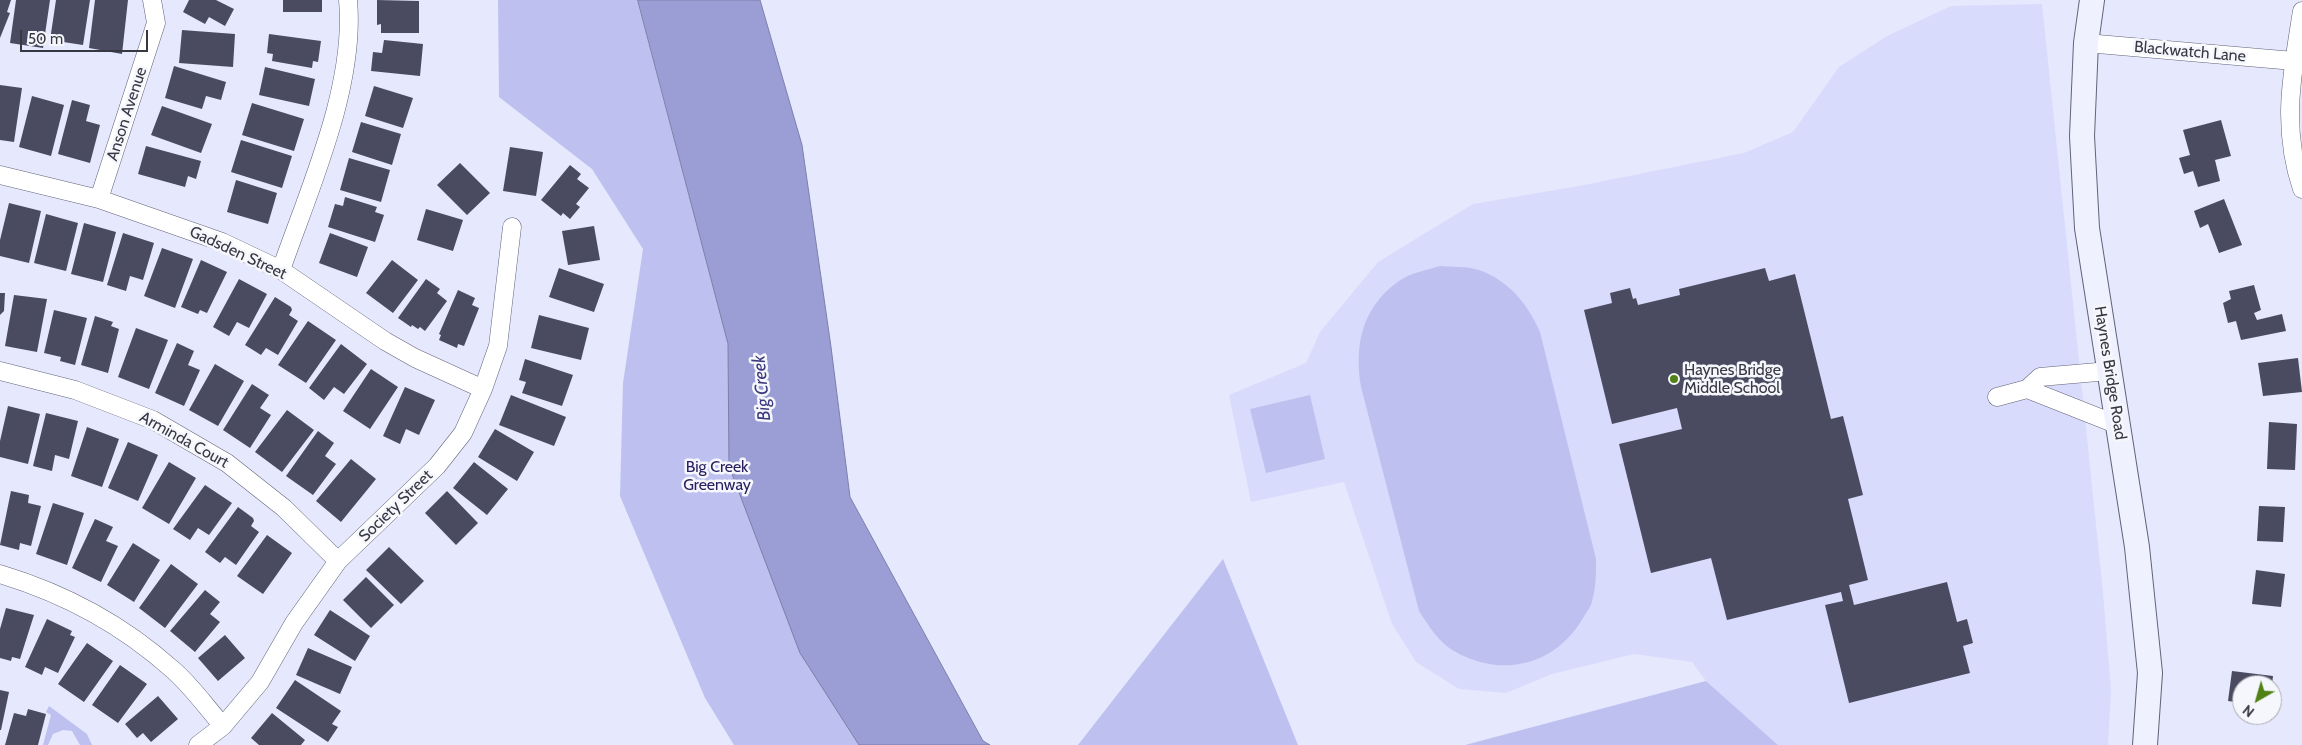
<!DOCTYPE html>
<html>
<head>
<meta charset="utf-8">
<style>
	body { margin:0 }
	#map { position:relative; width:2302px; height:745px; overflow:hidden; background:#e6e8fd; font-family:Cabin,sans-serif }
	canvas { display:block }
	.north { position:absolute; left:2232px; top:675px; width:50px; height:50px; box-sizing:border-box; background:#f6f7fc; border:1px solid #aaabb2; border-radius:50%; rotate:218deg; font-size:14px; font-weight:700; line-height:20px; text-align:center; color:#373842 }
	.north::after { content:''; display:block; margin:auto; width:18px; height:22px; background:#4f8113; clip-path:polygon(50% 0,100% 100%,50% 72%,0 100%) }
	.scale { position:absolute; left:20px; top:30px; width:128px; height:22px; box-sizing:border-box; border:2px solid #373842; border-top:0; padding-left:6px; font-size:15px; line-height:18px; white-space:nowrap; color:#373842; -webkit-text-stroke:4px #f6f7fc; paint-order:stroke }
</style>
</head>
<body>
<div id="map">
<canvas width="2302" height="745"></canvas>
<div class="north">N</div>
<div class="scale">50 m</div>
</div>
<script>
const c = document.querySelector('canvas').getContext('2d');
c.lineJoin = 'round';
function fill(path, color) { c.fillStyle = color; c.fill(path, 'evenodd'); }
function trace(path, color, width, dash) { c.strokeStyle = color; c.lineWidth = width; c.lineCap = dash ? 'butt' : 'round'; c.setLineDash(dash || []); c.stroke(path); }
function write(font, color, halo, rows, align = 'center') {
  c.font = font + ' Cabin,sans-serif'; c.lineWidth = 5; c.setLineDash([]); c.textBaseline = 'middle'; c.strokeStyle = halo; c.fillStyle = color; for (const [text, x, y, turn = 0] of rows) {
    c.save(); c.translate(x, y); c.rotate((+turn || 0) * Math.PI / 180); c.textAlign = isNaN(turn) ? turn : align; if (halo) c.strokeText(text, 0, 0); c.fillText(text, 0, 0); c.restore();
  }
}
const built = new Path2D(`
	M 2042,4 L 2103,592 L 2111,690 L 2108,745 L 1778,745 L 1706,681 L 1692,662 L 1634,654 L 1552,674 L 1506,693 L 1459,689 L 1416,662 L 1392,624 L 1344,482 L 1251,502 L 1229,395 L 1306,363 L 1320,332 L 1378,262 L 1473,204 L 1579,186 L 1744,153 L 1793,132 L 1839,67 L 1887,36 L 1951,6 Z`);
const green = new Path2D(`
	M 498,0 L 675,0 L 840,648 L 990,745 L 734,745 L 705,698 L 620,496 L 623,383 L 643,249 L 592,169 L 499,97 Z
	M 1440,266 C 1452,267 1467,266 1479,270 C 1508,280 1528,304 1540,332 L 1596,559 C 1596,573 1596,588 1592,601 C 1591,607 1586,613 1583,618 C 1556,665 1502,679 1454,651 C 1438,642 1429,626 1419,611 L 1361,387 C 1354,345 1362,307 1399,281 C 1410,273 1427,270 1440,266 Z
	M 1310,395 L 1325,459 L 1266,473 L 1250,409 Z
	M 1223,559 L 1298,745 L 1078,745 Z
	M 1706,681 L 1778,745 L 1465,745 Z
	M 49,706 L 87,734 L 92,745 L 80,745 L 72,731 L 63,730 L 53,734 L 48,745 L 43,745 L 51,715 L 46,712 Z`);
const water = new Path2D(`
	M 638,0 L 760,0 L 802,145 L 831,347 L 850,497 L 983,741 L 990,745 L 859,745 L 800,653 L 729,466 L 728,344 Z`);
const building = new Path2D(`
	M 0,0 L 11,0 L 7,12 L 10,13 L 0,38 Z
	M 16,0 L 50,0 L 43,48 L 10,43 Z
	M 56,0 L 90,0 L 83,45 L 50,40 Z
	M 95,0 L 128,0 L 122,54 L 89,48 Z
	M 189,0 L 216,0 L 234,9 L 225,26 L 209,17 L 205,24 L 183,12 Z
	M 283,0 L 322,0 L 322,12 L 283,12 Z
	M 377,0 L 419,1 L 419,33 L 381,33 L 381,24 L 377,25 Z
	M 182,30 L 235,34 L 233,67 L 179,63 Z
	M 269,34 L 321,41 L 318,62 L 313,61 L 312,68 L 272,61 L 273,54 L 267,53 Z
	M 384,40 L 423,44 L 420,76 L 371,71 L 373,52 L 382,53 Z
	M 174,66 L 226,82 L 221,100 L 206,96 L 202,109 L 165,98 Z
	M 265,67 L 315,79 L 309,106 L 259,95 Z
	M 0,85 L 22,88 L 14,142 L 0,140 Z
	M 374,86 L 413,98 L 403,128 L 365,116 Z
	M 32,96 L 64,105 L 51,156 L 19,147 Z
	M 72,100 L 90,105 L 86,121 L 100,125 L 90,163 L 58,154 Z
	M 252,103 L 304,119 L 294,151 L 242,135 Z
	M 162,106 L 212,124 L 201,153 L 151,135 Z
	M 2221,120 L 2231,156 L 2215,160 L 2220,181 L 2198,187 L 2193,171 L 2184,174 L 2179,158 L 2190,155 L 2183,130 Z
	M 361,122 L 401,134 L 392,165 L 352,152 Z
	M 241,140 L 292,156 L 282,188 L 231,172 Z
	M 146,146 L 201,161 L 196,179 L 188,176 L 185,187 L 138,174 Z
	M 510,147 L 543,152 L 536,196 L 503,191 Z
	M 349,158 L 390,170 L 381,202 L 340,190 Z
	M 460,163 L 490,193 L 467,215 L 437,185 Z
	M 570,165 L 581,174 L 577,179 L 589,188 L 576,204 L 580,207 L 570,219 L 563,213 L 561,216 L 541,200 Z
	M 236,180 L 277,193 L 268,224 L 227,212 Z
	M 345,197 L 377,207 L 375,212 L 384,215 L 375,242 L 328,227 L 335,204 L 343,206 Z
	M 2224,199 L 2242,245 L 2219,253 L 2208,224 L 2200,228 L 2194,211 Z
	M 9,203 L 41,211 L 29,263 L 0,256 L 0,240 Z
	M 426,209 L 463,220 L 453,251 L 417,240 Z
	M 46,214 L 78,223 L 66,271 L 34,263 Z
	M 84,223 L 116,232 L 103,282 L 71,274 Z
	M 594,226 L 600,260 L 568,265 L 562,231 Z
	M 123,233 L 154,243 L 143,280 L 130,276 L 126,291 L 107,285 Z
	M 330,233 L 368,247 L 357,277 L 319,263 Z
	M 162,248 L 193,259 L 175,308 L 144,296 Z
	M 201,260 L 227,272 L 207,313 L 200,310 L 198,314 L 181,307 Z
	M 392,260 L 418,280 L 393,313 L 366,293 Z
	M 559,268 L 604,284 L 594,312 L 549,297 Z
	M 1765,268 L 1769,281 L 1795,274 L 1831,419 L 1843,416 L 1863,495 L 1848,499 L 1868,580 L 1849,585 L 1854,605 L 1947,582 L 1957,622 L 1967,619 L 1973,643 L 1963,646 L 1970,673 L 1849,703 L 1825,605 L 1843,601 L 1841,592 L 1727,620 L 1711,558 L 1651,573 L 1619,444 L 1682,429 L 1677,408 L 1612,424 L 1584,310 L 1612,303 L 1610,293 L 1630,288 L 1633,299 L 1636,298 L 1638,305 L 1680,295 L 1679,289 Z
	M 239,279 L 267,294 L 249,328 L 237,322 L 229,336 L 213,327 Z
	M 426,279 L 440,289 L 437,293 L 447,301 L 425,331 L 420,327 L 418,329 L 412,325 L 411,327 L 398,318 Z
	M 2254,285 L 2261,310 L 2254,313 L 2257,320 L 2282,314 L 2286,331 L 2241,340 L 2236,321 L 2228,323 L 2223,303 L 2231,299 L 2229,291 Z
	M 458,290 L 475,298 L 472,305 L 479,308 L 464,346 L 458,344 L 457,348 L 439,340 L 441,335 L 439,334 Z
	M 0,293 L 5,293 L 4,311 L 0,315 Z
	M 14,295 L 47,299 L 37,352 L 5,346 Z
	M 275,297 L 291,307 L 292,310 L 289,315 L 298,321 L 278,355 L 266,348 L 261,355 L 245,345 Z
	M 54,310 L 87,318 L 75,365 L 60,361 L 61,357 L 44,353 Z
	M 539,315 L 589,328 L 581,360 L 531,348 Z
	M 95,316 L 113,322 L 111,326 L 119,329 L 108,373 L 81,365 Z
	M 308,321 L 336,340 L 306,383 L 278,365 Z
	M 136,328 L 168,340 L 149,389 L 118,377 Z
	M 177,343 L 194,351 L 188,365 L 200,370 L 184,406 L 155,393 Z
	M 341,344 L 367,364 L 344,394 L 334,387 L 324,400 L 309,388 Z
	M 2298,358 L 2302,392 L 2263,396 L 2258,363 Z
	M 525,359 L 573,375 L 562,406 L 522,393 L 526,382 L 519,380 Z
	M 215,364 L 244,381 L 218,426 L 189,410 Z
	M 371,369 L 398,387 L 370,429 L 343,411 Z
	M 252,384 L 269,395 L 260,408 L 271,415 L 250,448 L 223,430 Z
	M 405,387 L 435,400 L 419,435 L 406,429 L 400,444 L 383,436 Z
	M 511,395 L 566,417 L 554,446 L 499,425 Z
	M 8,406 L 40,414 L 28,464 L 0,457 L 0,441 Z
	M 287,410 L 314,430 L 282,472 L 255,452 Z
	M 46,413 L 78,421 L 69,459 L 55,455 L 52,471 L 33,466 Z
	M 2269,422 L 2297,424 L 2295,470 L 2267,469 Z
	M 87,427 L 119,439 L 102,487 L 71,476 Z
	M 495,429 L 534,452 L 517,481 L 478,457 Z
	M 318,431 L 334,443 L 325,456 L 336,464 L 313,495 L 286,476 Z
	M 128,442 L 158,455 L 138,501 L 108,488 Z
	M 351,459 L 376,479 L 341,522 L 316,501 Z
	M 169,462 L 196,478 L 169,524 L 142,508 Z
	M 474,462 L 508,489 L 487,515 L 453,488 Z
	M 205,485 L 232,503 L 209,535 L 198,528 L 190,540 L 173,529 Z
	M 11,491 L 29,495 L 28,503 L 41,506 L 31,546 L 20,543 L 19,550 L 0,545 Z
	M 447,491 L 478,523 L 456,545 L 425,513 Z
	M 53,503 L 84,513 L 67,565 L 36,554 Z
	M 2259,506 L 2285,507 L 2283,542 L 2257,541 Z
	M 238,507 L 253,518 L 254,521 L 251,526 L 259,532 L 236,565 L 225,557 L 220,563 L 205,552 Z
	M 95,519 L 113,527 L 106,541 L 118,546 L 101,582 L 72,568 Z
	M 267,535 L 292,553 L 263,594 L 237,576 Z
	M 133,543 L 160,560 L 134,602 L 107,585 Z
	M 389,547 L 424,581 L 401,604 L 366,570 Z
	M 171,564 L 198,584 L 165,628 L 139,608 Z
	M 2256,570 L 2285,574 L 2281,607 L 2252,604 Z
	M 366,577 L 394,605 L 371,628 L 343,600 Z
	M 205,590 L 220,602 L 210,614 L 220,622 L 195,652 L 170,631 Z
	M 6,608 L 34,615 L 20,659 L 12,657 L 11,661 L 0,658 L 0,629 Z
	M 330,610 L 370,636 L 355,661 L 314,635 Z
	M 47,619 L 72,631 L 70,635 L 75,637 L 58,673 L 45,667 L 42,675 L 25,667 Z
	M 225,635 L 245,658 L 218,681 L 198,658 Z
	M 87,643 L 113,661 L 84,702 L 58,684 Z
	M 308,648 L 352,667 L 340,694 L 296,675 Z
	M 120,665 L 147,684 L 118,723 L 92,705 Z
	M 2232,671 L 2273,676 L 2272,685 L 2242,685 L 2242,703 L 2228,701 Z
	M 295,680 L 341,711 L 332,724 L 338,727 L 328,742 L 276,708 Z
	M 0,690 L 9,692 L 1,730 L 0,730 Z
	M 158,696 L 178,719 L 151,742 L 143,733 L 137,738 L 125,724 Z
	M 28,709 L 46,714 L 38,745 L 5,745 L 14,713 L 26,716 Z
	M 272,713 L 305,740 L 301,745 L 259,745 L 251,738 Z`);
const minor = new Path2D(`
	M 2302,11 C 2292,74 2281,127 2302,189
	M 2086,43 L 2294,61
	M 0,175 L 99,199 L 222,242 L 281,270 L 385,341 L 415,358 L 483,389
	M 99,199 L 156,23 L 152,0
	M 281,270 C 309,189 356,87 348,0
	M 0,371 L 75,390 L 153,420 L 227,463 L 284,508 L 338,561
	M 2027,389 L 2118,425
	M 1997,397 L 2027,389 L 2040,377 L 2109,371
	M 0,574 C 63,593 123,625 172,669 C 191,685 206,707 223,726
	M 198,745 L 223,726 L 260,682 L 294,623 L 338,561 L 437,466 L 463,433 L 483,389 L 498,346 L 512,227`);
const secondary = new Path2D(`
	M 2092,0 L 2086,43 L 2082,136 L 2087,228 L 2137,547 L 2150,673 L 2145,745`);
const markers = [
	[1674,379,5,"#4f8113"]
];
const streetNames = [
	["Blackwatch Lane",2190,52,5],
	["Anson Avenue",127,114,-72],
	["Gadsden Street",238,253,25],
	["Haynes Bridge Road",2110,373,81],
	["Arminda Court",184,440,29],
	["Society Street",396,506,-44]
];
const poiNames = [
	["Haynes Bridge",1684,370],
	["Middle School",1684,388]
];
const parkNames = [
	["Big Creek",717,467],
	["Greenway",717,485]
];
const waterNames = [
	["Big Creek",762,388,-95]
];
fill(built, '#d9dbfc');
fill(green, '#bec1ef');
fill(water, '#9b9ed5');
trace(water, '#7d7fa9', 1);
fill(building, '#4a4b60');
trace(minor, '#616378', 19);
trace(secondary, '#616378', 26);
trace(minor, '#fff', 18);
trace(secondary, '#f0f1fe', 24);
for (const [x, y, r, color] of markers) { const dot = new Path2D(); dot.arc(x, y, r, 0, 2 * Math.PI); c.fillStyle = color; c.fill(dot); trace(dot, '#f6f7fc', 2); }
write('16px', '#373842', '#f6f7fc', streetNames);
write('16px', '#373842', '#f6f7fc', poiNames, 'left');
write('16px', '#261e5f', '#f6f7fc', parkNames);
write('italic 18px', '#3c397c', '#f6f7fc', waterNames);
</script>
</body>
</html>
